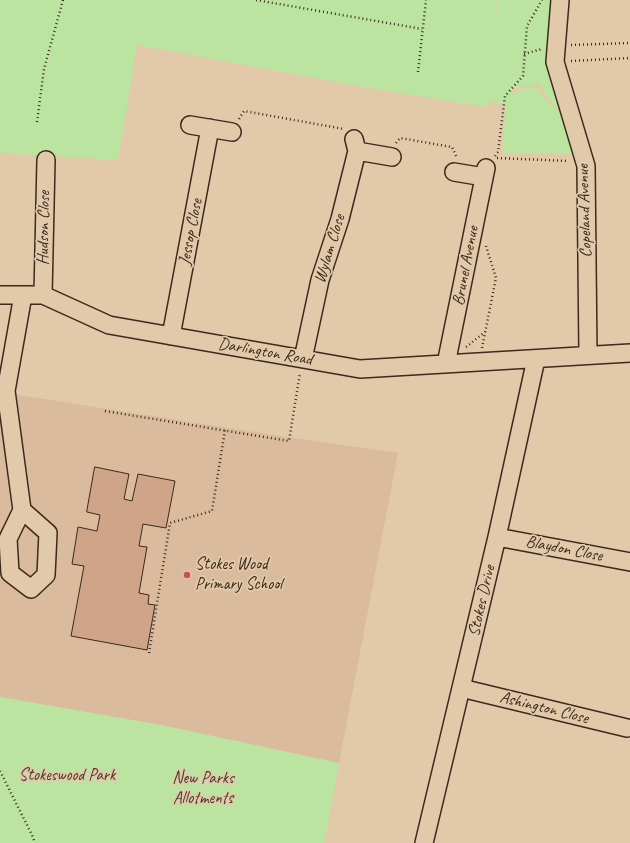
<!DOCTYPE html>
<html>
<head>
<meta charset="utf-8">
<style>
	body { margin:0 }
	canvas { display:block; background:#e2c9aa }
</style>
</head>
<body>
<canvas width="630" height="843"></canvas>
<script>
const c = document.querySelector('canvas').getContext('2d');
c.lineJoin = 'round';
function fill(path, color) { c.fillStyle = color; c.fill(path, 'evenodd'); }
function trace(path, color, width, dash) { c.strokeStyle = color; c.lineWidth = width; c.lineCap = dash ? 'butt' : 'round'; c.setLineDash(dash || []); c.stroke(path); }
function write(font, color, halo, rows, align = 'center') {
  c.font = font + ' Caveat,sans-serif'; c.lineWidth = 3.5; c.setLineDash([]); c.textBaseline = 'middle'; c.strokeStyle = halo; c.fillStyle = color; for (const [text, x, y, turn = 0] of rows) {
    c.save(); c.translate(x, y); c.rotate((+turn || 0) * Math.PI / 180); c.textAlign = isNaN(turn) ? turn : align; if (halo) c.strokeText(text, 0, 0); c.fillText(text, 0, 0); c.restore();
  }
}
const built = new Path2D(`
	M 0,392 L 286,437 L 398,453 L 339,763 L 161,725 L 0,697 Z`);
const green = new Path2D(`
	M 0,0 L 497,0 L 495,24 L 498,0 L 560,0 L 555,59 L 583,154 L 503,154 L 505,104 L 488,101 L 487,107 L 358,86 L 137,45 L 118,160 L 0,153 ZM 538,84 L 571,126 L 534,86 L 509,94 L 512,89 Z
	M 0,697 L 161,725 L 339,763 L 324,843 L 0,843 Z`);
const building = new Path2D(`
	M 95,467 L 129,474 L 124,499 L 132,501 L 138,474 L 175,481 L 166,528 L 143,524 L 139,546 L 147,547 L 139,593 L 149,595 L 148,604 L 155,605 L 147,650 L 71,636 L 84,566 L 72,564 L 78,527 L 97,531 L 100,515 L 87,512 Z`);
const path = new Path2D(`
	M 256,0 L 422,29
	M 571,45 L 630,43
	M 524,54 L 542,49
	M 571,61 L 630,58
	M 418,72 L 426,0
	M 239,119 L 244,111 L 344,129
	M 37,122 L 44,69 L 63,0
	M 396,143 L 400,138 L 452,147 L 457,158
	M 495,156 L 498,152 L 505,96 L 523,76 L 527,26 L 542,0
	M 497,158 L 568,161
	M 466,347 L 485,332
	M 482,348 L 496,278 L 486,246
	M 105,411 L 289,441 L 300,373
	M 149,653 L 170,523 L 212,511 L 225,430
	M 0,771 L 32,835 L 35,843`);
const minor = new Path2D(`
	M 560,0 L 555,62 L 586,166 L 588,355
	M 190,125 L 232,132
	M 357,151 L 392,157
	M 454,172 L 484,177
	M 0,295 L 43,295 L 109,325 L 360,369 L 630,353
	M 43,295 L 46,160
	M 171,336 L 210,128
	M 303,359 L 320,280 L 340,219 L 357,151 L 354,139
	M 446,364 L 486,168
	M 22,510 L 48,533 L 46,575 L 31,589 L 10,573 L 8,539 L 22,510 L 6,391 L 23,295
	M 497,537 L 630,562
	M 461,688 L 627,728
	M 424,843 L 497,537 L 536,359`);
const markers = [
	[187,575,4,"#d1495b"]
];
const streetNames = [
	["Copeland Avenue",585,211,-92],
	["Hudson Close",44,228,-89],
	["Jessop Close",191,232,-79],
	["Wylam Close",330,249,-73],
	["Brunel Avenue",466,266,-79],
	["Darlington Road",265,352,10],
	["Blaydon Close",564,549,11],
	["Stokes Drive",482,601,-77],
	["Ashington Close",544,708,14]
];
const poiNames = [
	["Stokes Wood",195,565],
	["Primary School",195,585]
];
const parkNames = [
	["Stokeswood Park",67,776],
	["New Parks",203,779],
	["Allotments",203,799]
];
fill(built, '#dabb9d');
fill(green, '#bbe4a0');
fill(building, '#d0a489');
trace(building, '#3b2a1e', 1);
trace(minor, '#3b2a1e', 20);
trace(path, '#3b2a1e', 2.5, [1, 3]);
trace(minor, '#e2c9aa', 17);
for (const [x, y, r, color] of markers) { const dot = new Path2D(); dot.arc(x, y, r, 0, 2 * Math.PI); c.fillStyle = color; c.fill(dot); trace(dot, '#e2c9aa', 1.5); }
write('17px', '#3b2a1e', '#e2c9aa', streetNames);
write('17px', '#3b2a1e', '#e2c9aa', poiNames, 'left');
write('17px', '#483d2b', '#e2c9aa', parkNames);
</script>
</body>
</html>
